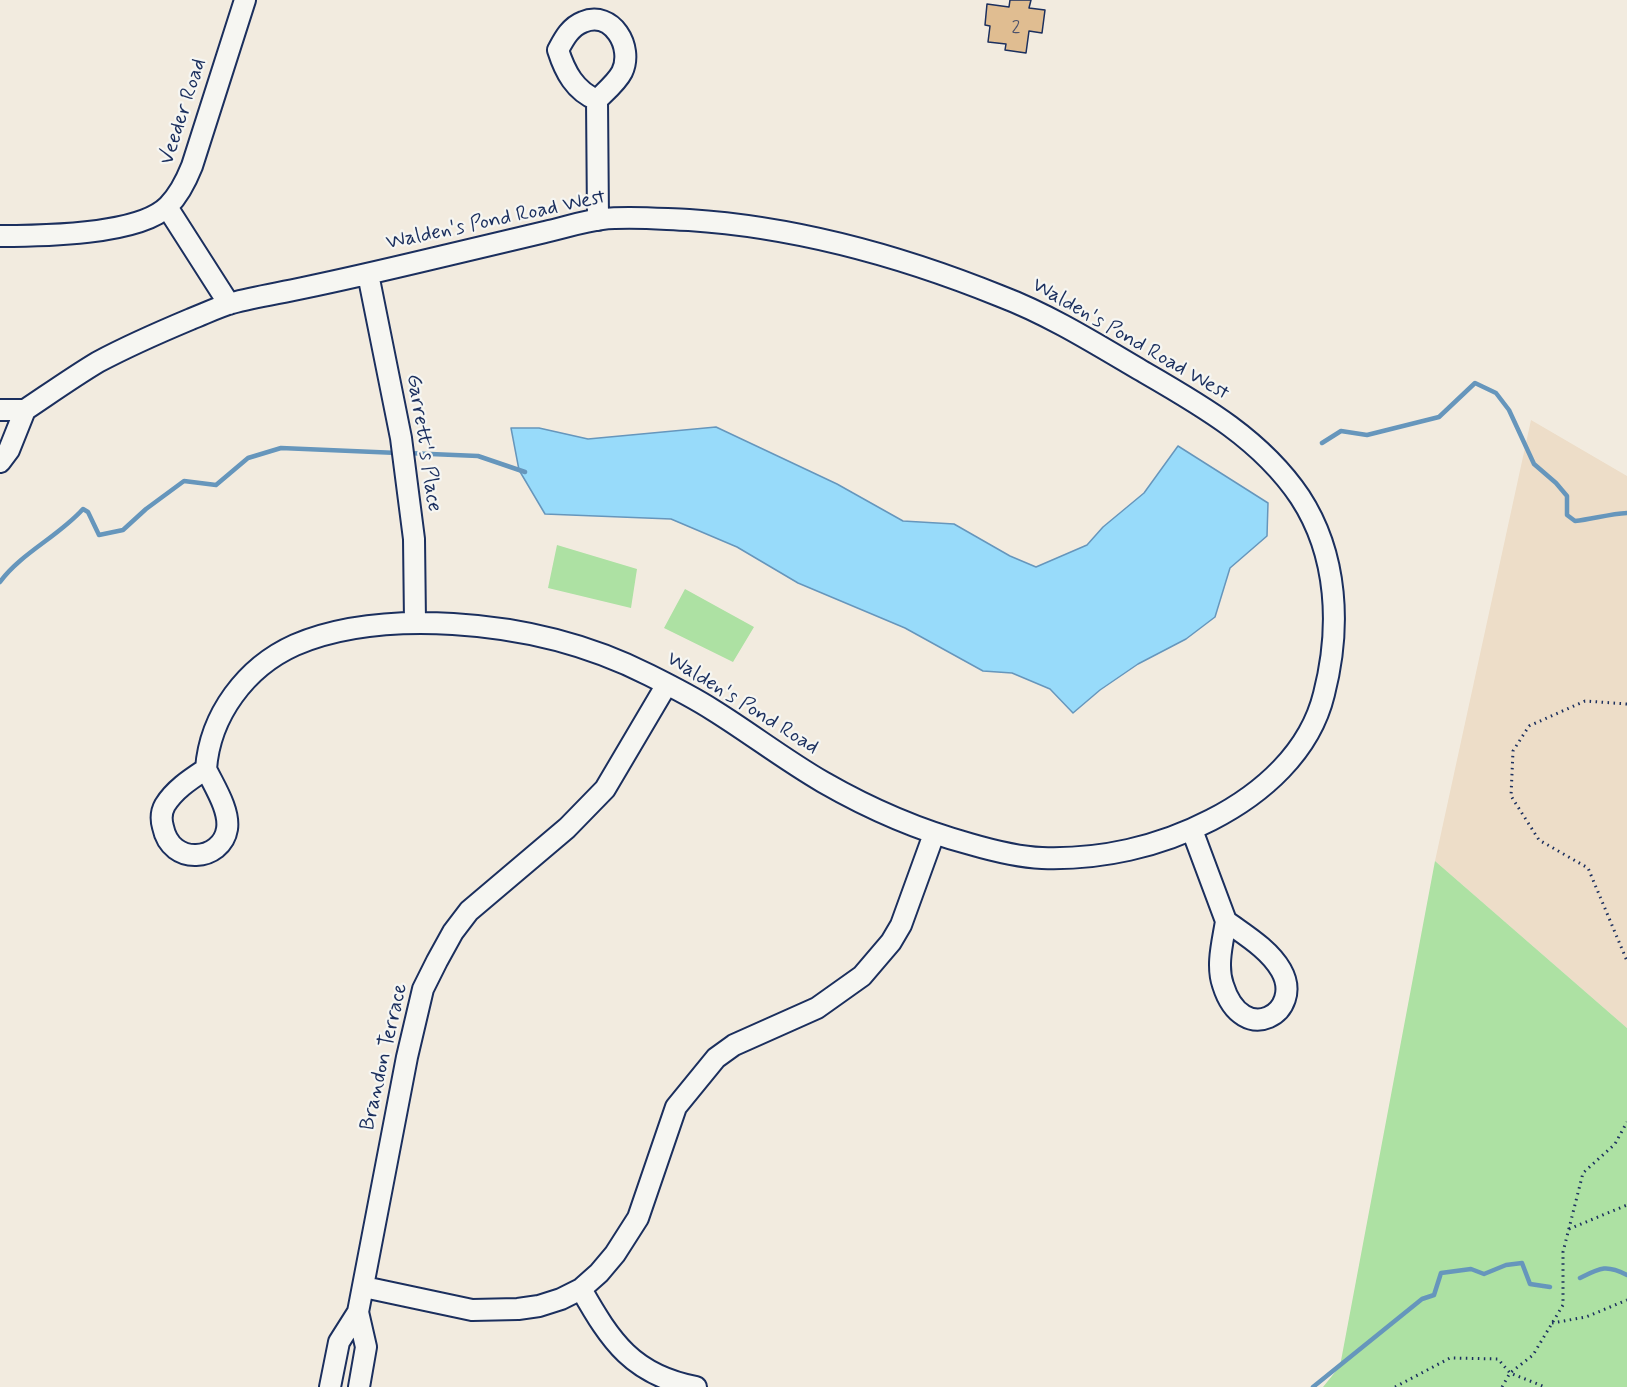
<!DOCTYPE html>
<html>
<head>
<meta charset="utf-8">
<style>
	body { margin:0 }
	canvas { display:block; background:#f2ebdf }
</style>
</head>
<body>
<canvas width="1627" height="1387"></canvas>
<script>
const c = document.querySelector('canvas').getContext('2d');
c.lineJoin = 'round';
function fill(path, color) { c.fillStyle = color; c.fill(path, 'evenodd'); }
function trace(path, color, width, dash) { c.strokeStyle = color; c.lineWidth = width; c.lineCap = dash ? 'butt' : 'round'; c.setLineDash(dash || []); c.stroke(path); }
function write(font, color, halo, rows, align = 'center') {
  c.font = font + ' Mynerve,sans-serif'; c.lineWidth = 4.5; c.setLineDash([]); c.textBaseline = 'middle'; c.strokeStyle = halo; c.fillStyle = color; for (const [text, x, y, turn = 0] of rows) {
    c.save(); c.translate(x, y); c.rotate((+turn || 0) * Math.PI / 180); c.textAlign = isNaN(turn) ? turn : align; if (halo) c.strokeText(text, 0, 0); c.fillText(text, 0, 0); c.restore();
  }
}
const built = new Path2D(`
	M 1531,420 L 1627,476 L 1627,1028 L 1435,861 Z`);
const green = new Path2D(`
	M 557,545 L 637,569 L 631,608 L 548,588 Z
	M 685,589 L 754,627 L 733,662 L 664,628 Z
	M 1435,861 L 1627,1028 L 1627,1387 L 1323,1387 L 1340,1366 Z`);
const water = new Path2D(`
	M 716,427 L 837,484 L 903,521 L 954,524 L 1010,556 L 1036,567 L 1087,545 L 1103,527 L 1144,493 L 1178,446 L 1268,503 L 1267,536 L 1230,568 L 1215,617 L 1186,639 L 1138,664 L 1100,690 L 1073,713 L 1050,689 L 1012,673 L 983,671 L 905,628 L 798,583 L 737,547 L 671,519 L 545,514 L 519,470 L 511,428 L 539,428 L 588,439 Z`);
const stream = new Path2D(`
	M 1322,443 L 1341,431 L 1367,435 L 1439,417 L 1475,383 L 1496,393 L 1509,410 L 1534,464 L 1556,483 L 1567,496 L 1567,515 L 1575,521 C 1593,519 1609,514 1627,513
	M 407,453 L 478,456 L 525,472
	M 0,582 C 20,554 59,536 83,509 L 88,512 L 99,535 L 123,530 L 146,509 L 184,481 L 216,485 L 248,458 L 281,448 L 398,453
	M 1580,1278 C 1600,1268 1606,1264 1627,1275
	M 1313,1387 L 1422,1299 L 1434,1295 L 1441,1273 L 1471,1269 L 1484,1274 L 1506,1265 L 1522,1263 L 1530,1284 L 1550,1287`);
const building = new Path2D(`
	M 1010,0 L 1031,0 L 1029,8 L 1045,10 L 1042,33 L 1029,31 L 1026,53 L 1005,50 L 1006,44 L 988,42 L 990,26 L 985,25 L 987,4 L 1009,7 Z`);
const path = new Path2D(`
	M 1627,704 L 1585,701 L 1529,726 L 1513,751 L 1511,796 L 1539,840 L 1588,868 L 1627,961
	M 1569,1229 L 1627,1205
	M 1552,1323 L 1586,1317 L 1627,1300
	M 1395,1387 L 1450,1358 L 1498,1359 L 1510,1373 L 1545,1387
	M 1502,1387 L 1510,1373 L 1533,1355 L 1563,1305 L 1563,1252 L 1583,1173 L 1615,1144 L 1627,1122`);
const minor = new Path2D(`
	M 597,100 C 575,91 565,72 558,50 C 564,39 570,27 583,22 C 612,10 634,47 622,72 C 617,82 605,92 597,100 L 598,220
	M 167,207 L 229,304
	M 0,236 C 40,236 139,235 168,206 C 179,195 186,181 192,166 L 245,0
	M 368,274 L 401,438 L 414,539 L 415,622
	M 0,410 L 25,410 L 9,450 L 0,462
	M 25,410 C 49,394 73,377 98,362 C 128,346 160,332 191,319 C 204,314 218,307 232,303 C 255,297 280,293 303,288 C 346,279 389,269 431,259 C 469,250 507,241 545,232 C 564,228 583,221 602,219 C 631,216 660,219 689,220 C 796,227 901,256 1000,296 C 1050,315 1096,344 1142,371 C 1201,405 1261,439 1300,497 C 1338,555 1341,628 1324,694 C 1310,752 1262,794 1211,820 C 1159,847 1100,860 1042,858 C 1017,857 994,851 970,844 C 918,830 870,809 823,782 C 785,760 750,733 713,710 C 693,697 671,686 649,675 C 588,644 521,628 453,624 C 401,621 344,624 295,645 C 246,667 210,715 206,769
	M 206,769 C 214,786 230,810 227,829 C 222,861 171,867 163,827 C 161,820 161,812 165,805 C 175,789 191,779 206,769 Z
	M 1192,830 L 1226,921
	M 1226,921 C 1245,935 1269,949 1281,970 C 1305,1012 1243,1049 1223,985 C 1216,965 1223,941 1226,921 Z
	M 364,1287 L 472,1310 L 518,1309 L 539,1306 L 561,1299 L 581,1289 L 599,1273 L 615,1254 L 638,1218 L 676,1107 L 716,1058 L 734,1045 L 817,1008 L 862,976 L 891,942 L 901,925 L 934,834
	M 581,1289 C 611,1342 633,1375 696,1387
	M 358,1312 L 366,1347 L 359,1387
	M 330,1387 L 339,1342 L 358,1312 L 407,1057 L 423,989 L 437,961 L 453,932 L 469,911 L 567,828 L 605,789 L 667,684`);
const numberNames = [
	["2",1016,28]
];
const streetNames = [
	["Veeder Road",184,112,-72],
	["Walden's Pond Road West",496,221,-12],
	["Walden's Pond Road West",1130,340,30],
	["Garrett's Place",423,443,81],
	["Walden's Pond Road",742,704,32],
	["Brandon Terrace",385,1057,-77]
];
fill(built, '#edddc8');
fill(green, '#ade1a3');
fill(water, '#98dbfa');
trace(water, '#6696bc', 1.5);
trace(stream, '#6696bc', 4.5);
fill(building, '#e0bd91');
trace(building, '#1b2f5e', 1.5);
trace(minor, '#1b2f5e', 24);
trace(path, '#1b2f5e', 3, [1.5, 4.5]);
trace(minor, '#f6f6f2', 20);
write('18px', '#4c526b', null, numberNames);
write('21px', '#1b2f5e', '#f6f6f2', streetNames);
</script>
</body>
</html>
